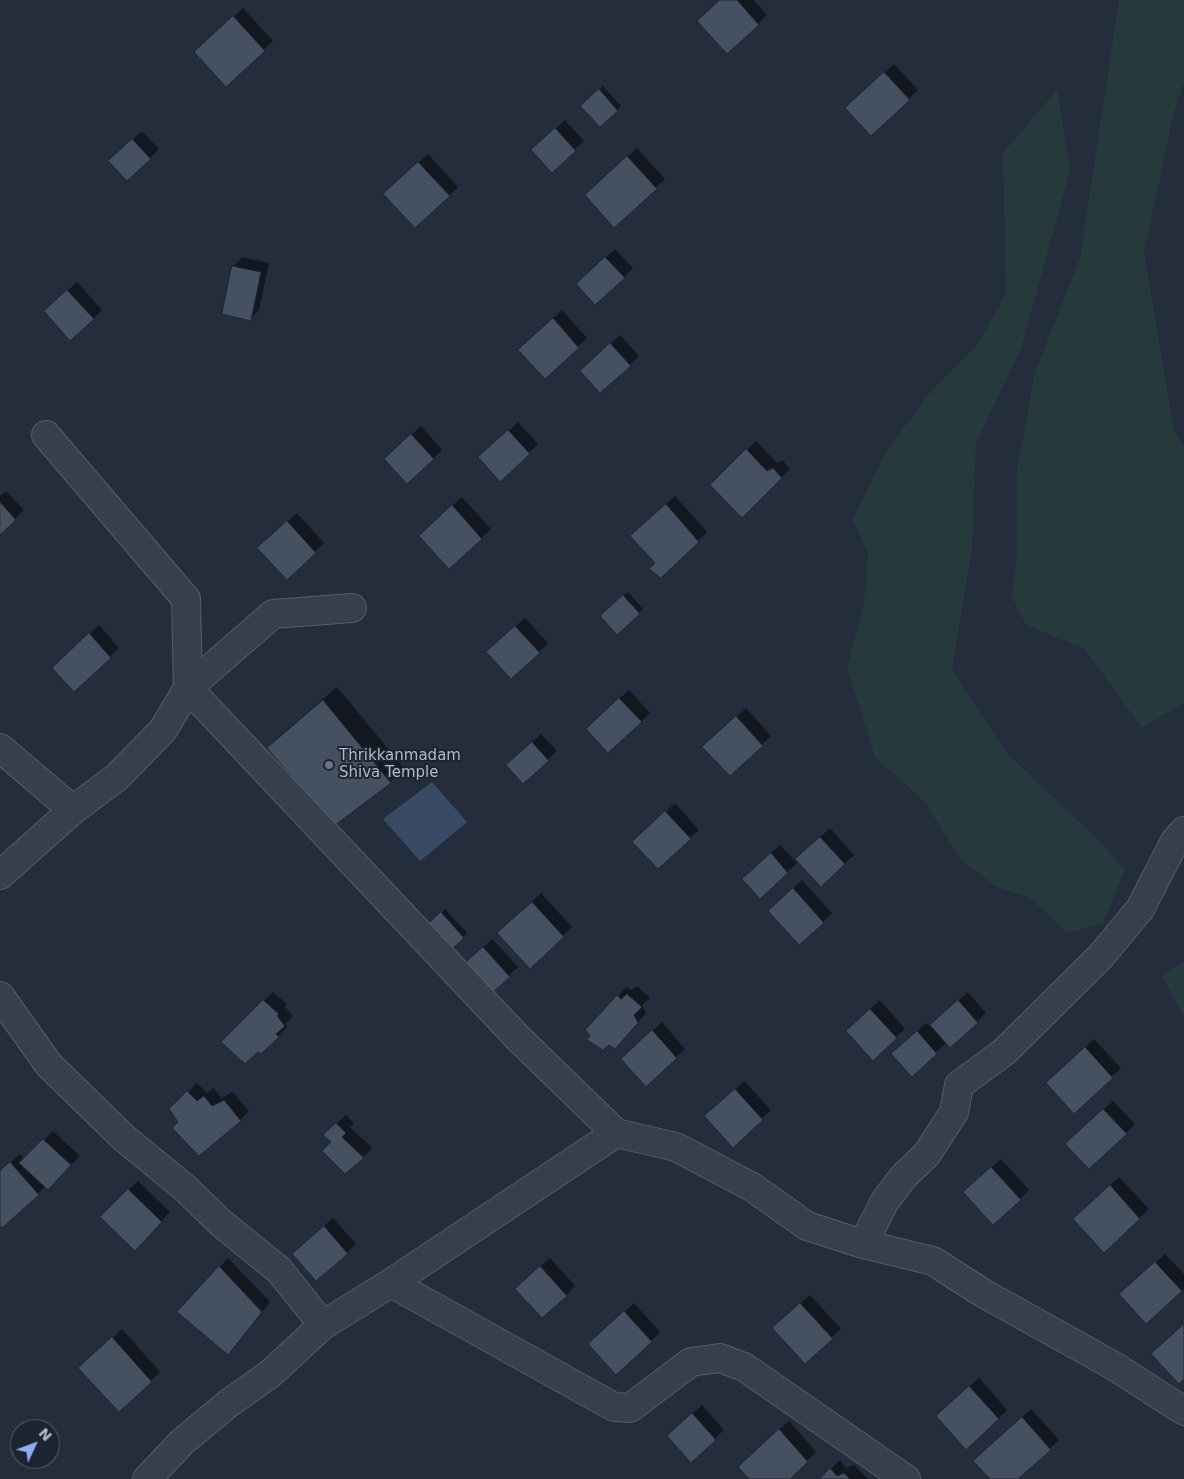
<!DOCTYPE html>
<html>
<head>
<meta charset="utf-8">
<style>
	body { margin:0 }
	#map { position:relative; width:1184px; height:1479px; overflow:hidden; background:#242d3c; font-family:"DejaVu Sans",sans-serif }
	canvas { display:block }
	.north { position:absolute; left:10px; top:1419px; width:50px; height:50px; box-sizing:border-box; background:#1d2431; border:1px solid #59606d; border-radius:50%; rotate:47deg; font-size:14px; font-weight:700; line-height:20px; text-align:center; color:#b3bac7 }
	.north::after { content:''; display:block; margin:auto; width:18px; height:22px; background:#8baff4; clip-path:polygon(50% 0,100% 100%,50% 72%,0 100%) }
</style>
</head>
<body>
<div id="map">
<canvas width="1184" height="1479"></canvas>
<div class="north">N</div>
</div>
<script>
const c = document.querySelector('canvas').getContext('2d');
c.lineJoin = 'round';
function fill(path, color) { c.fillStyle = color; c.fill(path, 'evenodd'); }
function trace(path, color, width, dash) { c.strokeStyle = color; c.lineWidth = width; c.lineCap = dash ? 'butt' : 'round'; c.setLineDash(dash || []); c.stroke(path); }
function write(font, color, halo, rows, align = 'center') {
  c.font = font + ' "DejaVu Sans",sans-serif'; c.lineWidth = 4; c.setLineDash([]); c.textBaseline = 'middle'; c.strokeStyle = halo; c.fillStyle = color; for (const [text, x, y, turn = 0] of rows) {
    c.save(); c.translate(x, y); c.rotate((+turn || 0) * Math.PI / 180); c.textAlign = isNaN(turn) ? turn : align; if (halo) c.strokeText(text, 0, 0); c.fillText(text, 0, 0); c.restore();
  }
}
const green = new Path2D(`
	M 1119,0 L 1184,0 L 1184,82 L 1173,116 L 1144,253 L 1174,429 L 1184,447 L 1184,703 L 1142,728 L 1085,649 L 1026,625 L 1012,597 L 1017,553 L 1017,470 L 1035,372 L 1080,258 Z
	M 1057,90 L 1070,171 L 1021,349 L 976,443 L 972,548 L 952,669 L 1008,754 L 1094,836 L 1125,870 L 1103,923 L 1068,933 L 1030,898 L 996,886 L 963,862 L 923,800 L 875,757 L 847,668 L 864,603 L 868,555 L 853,519 L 886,451 L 933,389 L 977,345 L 1006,293 L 1003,153 Z
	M 1184,962 L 1184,1017 L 1161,975 Z`);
const water = new Path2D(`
	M 432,782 L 467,822 L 420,861 L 383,819 Z`);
const shadow = new Path2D(`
	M 721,0 L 754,0 L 767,15 L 727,52 Z
	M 243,8 L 273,41 L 226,85 L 205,43 Z
	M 894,64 L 918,90 L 909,99 L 856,99 Z
	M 603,86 L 621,106 L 600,126 L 582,106 Z
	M 565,120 L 584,141 L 552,171 L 542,141 Z
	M 142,131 L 159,149 L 150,158 L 119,152 Z
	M 637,148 L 665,179 L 614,226 L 595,186 Z
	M 428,154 L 458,187 L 449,196 L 394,185 Z
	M 615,249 L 633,268 L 624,277 L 586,275 Z
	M 242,257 L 269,263 L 259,310 L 250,319 L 233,267 Z
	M 77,282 L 102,310 L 93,319 L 54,303 Z
	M 562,310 L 587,338 L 545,377 L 529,341 Z
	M 620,335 L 639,356 L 601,392 L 591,362 Z
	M 518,422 L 538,444 L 529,453 L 489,449 Z
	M 421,426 L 442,450 L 433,459 L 395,450 Z
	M 756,441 L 777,463 L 782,460 L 790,469 L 742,516 L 712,485 Z
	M 6,491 L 24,510 L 0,533 L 0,496 Z
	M 675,496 L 707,532 L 661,577 L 641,527 Z
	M 462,497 L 491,529 L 449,567 L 429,527 Z
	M 297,513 L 324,543 L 315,552 L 268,539 Z
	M 628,592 L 643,609 L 617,633 L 602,616 Z
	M 525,618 L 548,643 L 539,652 L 497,643 Z
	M 99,625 L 119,648 L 74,690 L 63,659 Z
	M 337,687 L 404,768 L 390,782 L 334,825 L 268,748 L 282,734 Z
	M 629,690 L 650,713 L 641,722 L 596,720 Z
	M 746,708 L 771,736 L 730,774 L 713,738 Z
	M 541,734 L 557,751 L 523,782 L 517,756 Z
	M 675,803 L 699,830 L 690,838 L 643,833 Z
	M 830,828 L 854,855 L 821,885 L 806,850 Z
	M 780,845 L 797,863 L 760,897 L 753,870 Z
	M 802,880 L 832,913 L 799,944 L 778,902 Z
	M 541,893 L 572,927 L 530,967 L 508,924 Z
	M 445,909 L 467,933 L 452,948 L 430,924 Z
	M 492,939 L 518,967 L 491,992 L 475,955 Z
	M 637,986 L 650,998 L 642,1005 L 646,1013 L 623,1039 L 609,1043 L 618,996 L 626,987 L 631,990 Z
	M 273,992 L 287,1004 L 285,1007 L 293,1016 L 285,1024 L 287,1027 L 278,1036 L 261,1052 L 222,1042 Z
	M 968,992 L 986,1013 L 950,1046 L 947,1042 L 912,1075 L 902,1045 L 926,1023 L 930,1027 Z
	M 880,1000 L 905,1029 L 896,1037 L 856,1022 Z
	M 662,1022 L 685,1049 L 676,1057 L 632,1050 Z
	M 1094,1039 L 1121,1068 L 1074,1112 L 1056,1074 Z
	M 744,1081 L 771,1110 L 733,1146 L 715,1107 Z
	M 197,1083 L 207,1093 L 214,1088 L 221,1098 L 233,1092 L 249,1111 L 240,1120 L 179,1122 L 171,1110 Z
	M 1113,1101 L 1135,1124 L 1126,1133 L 1076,1135 Z
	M 346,1115 L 354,1123 L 350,1127 L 372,1148 L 363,1157 L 332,1142 L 334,1126 Z
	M 53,1131 L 80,1156 L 57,1179 L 46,1186 L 2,1226 L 0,1224 L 0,1172 L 20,1154 L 24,1160 Z
	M 1001,1159 L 1029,1190 L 1020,1199 L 974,1184 Z
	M 1119,1177 L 1149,1209 L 1104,1251 L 1083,1210 Z
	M 138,1181 L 170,1212 L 135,1249 L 102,1217 Z
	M 333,1218 L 356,1244 L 317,1279 L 303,1245 Z
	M 1165,1254 L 1184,1274 L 1184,1288 L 1146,1322 L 1130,1285 Z
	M 228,1258 L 270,1302 L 237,1344 L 228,1353 L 179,1312 Z
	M 550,1258 L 575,1286 L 566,1295 L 526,1280 Z
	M 810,1295 L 841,1329 L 805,1362 L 783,1319 Z
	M 634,1303 L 660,1332 L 651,1341 L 599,1335 Z
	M 122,1329 L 160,1372 L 119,1411 L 89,1360 Z
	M 979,1378 L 1007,1410 L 998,1419 L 946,1407 Z
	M 702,1405 L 724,1430 L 691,1461 L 678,1427 Z
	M 1031,1409 L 1059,1440 L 1017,1479 L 991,1479 L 984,1452 Z
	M 789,1421 L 816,1452 L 788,1479 L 750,1479 L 748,1458 Z
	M 840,1460 L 846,1468 L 854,1465 L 868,1479 L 821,1479 Z`);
const building = new Path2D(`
	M 720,0 L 737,0 L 759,25 L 727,54 L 697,21 Z
	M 233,16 L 265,51 L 226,87 L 194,52 Z
	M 884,72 L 910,100 L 871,136 L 845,108 Z
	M 599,89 L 618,111 L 600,127 L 580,106 Z
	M 555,128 L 576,151 L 552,173 L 531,150 Z
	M 132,139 L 151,159 L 127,181 L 108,161 Z
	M 627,156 L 657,189 L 614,228 L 585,195 Z
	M 418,162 L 450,196 L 415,228 L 383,194 Z
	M 605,257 L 625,278 L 595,305 L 576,284 Z
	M 232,266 L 261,272 L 251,321 L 222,314 Z
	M 67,290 L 94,319 L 70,341 L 44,311 Z
	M 553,318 L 579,348 L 545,379 L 518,350 Z
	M 610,343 L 631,366 L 600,393 L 580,371 Z
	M 508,430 L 530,454 L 500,482 L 478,457 Z
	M 411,434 L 434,459 L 407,484 L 384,459 Z
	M 746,449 L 767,471 L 773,468 L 782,478 L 742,518 L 710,485 Z
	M 0,502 L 16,520 L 0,535 Z
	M 666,504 L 699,542 L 661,578 L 649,569 L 655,563 L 630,536 Z
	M 452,505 L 482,539 L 449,569 L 419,536 Z
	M 287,521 L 316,553 L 287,580 L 257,548 Z
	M 623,595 L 640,614 L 617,635 L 600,616 Z
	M 515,626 L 540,653 L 511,679 L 486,652 Z
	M 89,633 L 111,658 L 74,692 L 52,668 Z
	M 619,698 L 642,722 L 608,753 L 586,729 Z
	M 323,700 L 391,783 L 334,826 L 267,748 Z
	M 736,716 L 763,746 L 730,776 L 702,747 Z
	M 532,742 L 549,761 L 523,784 L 506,765 Z
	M 665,811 L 691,839 L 658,869 L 632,842 Z
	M 820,837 L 845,864 L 821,887 L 795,859 Z
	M 771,853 L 788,873 L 760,899 L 742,879 Z
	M 793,888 L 824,923 L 799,945 L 768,911 Z
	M 532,902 L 564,937 L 530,969 L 497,933 Z
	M 441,912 L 464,938 L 452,949 L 428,924 Z
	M 483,947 L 510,977 L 491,994 L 464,964 Z
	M 627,994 L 642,1007 L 634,1015 L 638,1023 L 615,1049 L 609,1045 L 603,1050 L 587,1040 L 590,1035 L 585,1030 L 617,995 L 621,999 Z
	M 263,1000 L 279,1014 L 277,1016 L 285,1026 L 276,1034 L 279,1037 L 261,1054 L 258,1052 L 245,1064 L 221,1042 Z
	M 958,1000 L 978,1023 L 950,1048 L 930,1025 Z
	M 870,1009 L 897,1038 L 873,1061 L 846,1031 Z
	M 652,1030 L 677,1058 L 646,1087 L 621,1059 Z
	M 917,1031 L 937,1054 L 912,1077 L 891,1054 Z
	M 1085,1047 L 1113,1078 L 1074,1114 L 1046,1083 Z
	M 735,1089 L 763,1120 L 733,1148 L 704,1116 Z
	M 187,1091 L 197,1101 L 204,1096 L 212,1106 L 224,1100 L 241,1121 L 199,1156 L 172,1128 L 178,1122 L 169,1109 Z
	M 1103,1109 L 1127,1134 L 1089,1169 L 1065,1144 Z
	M 336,1123 L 346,1133 L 342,1137 L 364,1158 L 345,1174 L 322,1151 L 331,1142 L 323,1135 Z
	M 43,1139 L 71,1165 L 48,1190 L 19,1163 Z
	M 10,1162 L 39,1195 L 2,1228 L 0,1226 L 0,1171 Z
	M 991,1167 L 1021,1200 L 993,1225 L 963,1192 Z
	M 1110,1185 L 1140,1219 L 1104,1253 L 1073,1219 Z
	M 128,1189 L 162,1222 L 135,1251 L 100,1217 Z
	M 324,1226 L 348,1254 L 316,1281 L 292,1254 Z
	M 1155,1262 L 1182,1291 L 1146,1324 L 1119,1294 Z
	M 219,1266 L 262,1312 L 228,1355 L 177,1312 Z
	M 540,1266 L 567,1296 L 542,1318 L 515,1289 Z
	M 800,1303 L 833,1339 L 805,1364 L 772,1328 Z
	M 624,1311 L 652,1342 L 616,1375 L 588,1344 Z
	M 1184,1324 L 1184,1379 L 1179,1384 L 1151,1354 Z
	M 112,1337 L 152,1382 L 119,1412 L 78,1368 Z
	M 969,1386 L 999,1419 L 966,1450 L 936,1416 Z
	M 692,1413 L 716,1440 L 691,1463 L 667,1436 Z
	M 1022,1417 L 1051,1450 L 1018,1479 L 990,1479 L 973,1461 Z
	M 779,1429 L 808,1462 L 790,1479 L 749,1479 L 738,1467 Z
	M 830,1468 L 837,1476 L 844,1473 L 850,1479 L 820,1479 Z`);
const minor = new Path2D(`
	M 46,435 L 186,599 L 188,688 L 518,1038 L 616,1133
	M 0,748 L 73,810 L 117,777 L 163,730 L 188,688 L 273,614 L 352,608
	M 1184,831 L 1175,841 L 1140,909 L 1101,956 L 1004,1052 L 959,1085 L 954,1112 L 927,1154 L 903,1177 L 885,1201 L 863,1244 L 933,1261 L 983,1293 L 1114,1366 L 1184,1411
	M 0,875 L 73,810
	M 0,996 L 49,1065 L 124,1138 L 185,1188 L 221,1223 L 279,1270 L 323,1325
	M 391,1283 L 614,1407 L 630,1408 L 691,1362 L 720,1358 L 744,1367 L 906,1479
	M 147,1479 L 182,1442 L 229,1403 L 270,1374 L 323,1325 L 391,1283 L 616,1133 L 676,1147 L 752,1187 L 807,1226 L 863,1244`);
const markers = [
	[329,765,5,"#6b7280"]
];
const poiNames = [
	["Thrikkanmadam",339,756],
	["Shiva Temple",339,773]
];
fill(green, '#26393d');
fill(water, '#394a64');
fill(shadow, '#0007');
fill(building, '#455060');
trace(building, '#1f2633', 1);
trace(minor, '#565d6a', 30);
trace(minor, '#383f4c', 28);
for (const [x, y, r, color] of markers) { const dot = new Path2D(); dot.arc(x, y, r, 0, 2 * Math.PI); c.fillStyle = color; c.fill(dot); trace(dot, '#1d2431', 2); }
write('15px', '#b3bac7', '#1d2431', poiNames, 'left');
</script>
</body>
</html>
